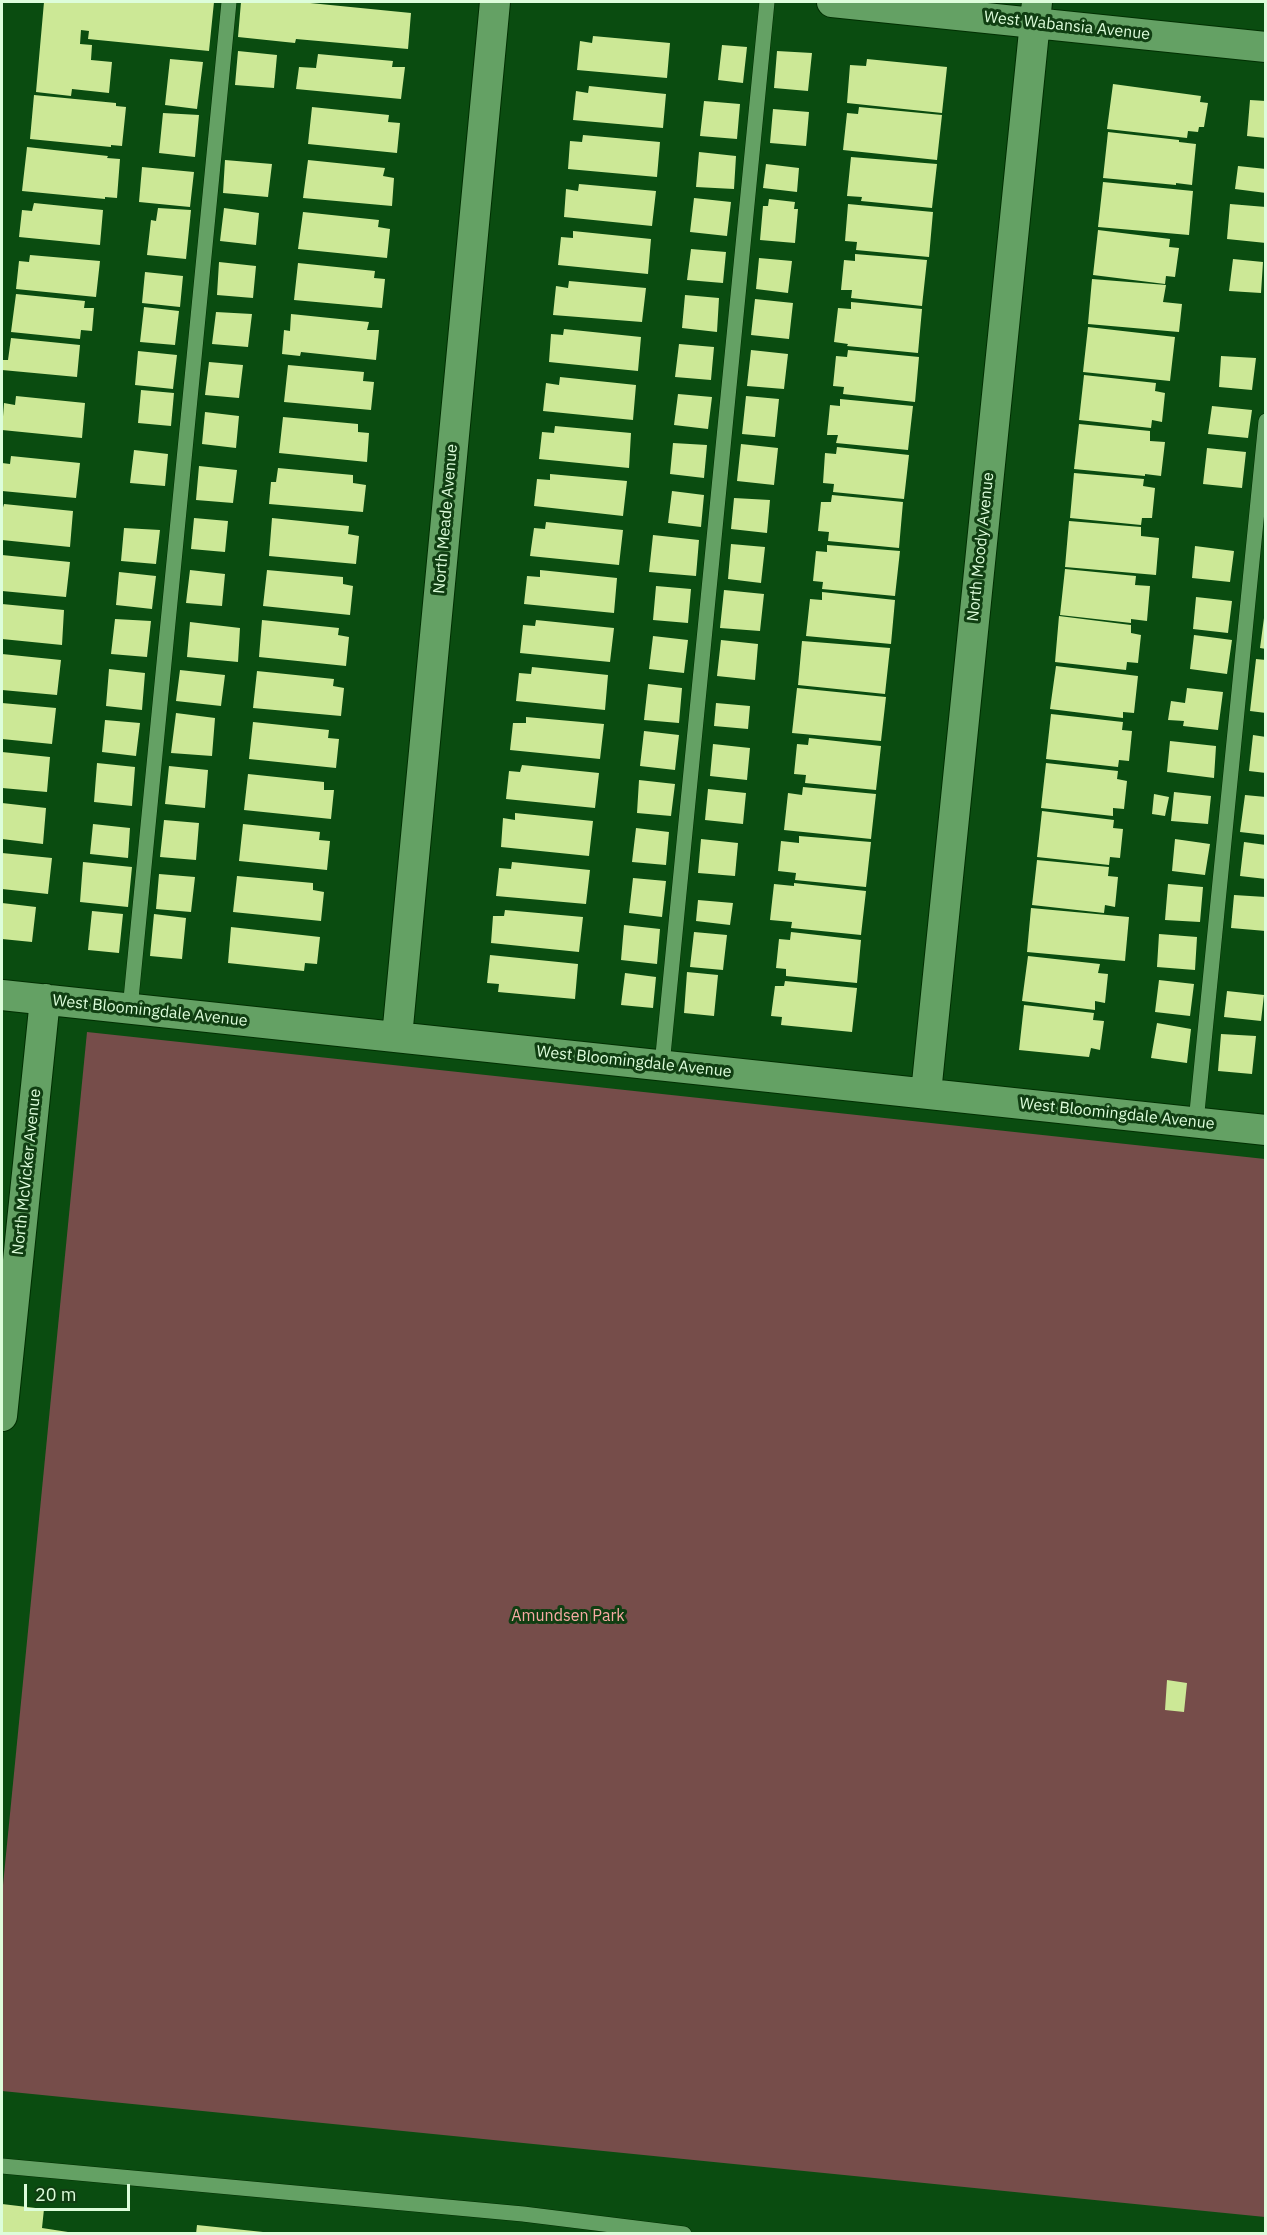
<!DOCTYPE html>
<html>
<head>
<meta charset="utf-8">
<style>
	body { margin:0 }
	#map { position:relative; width:1267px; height:2235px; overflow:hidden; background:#0a4c10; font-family:"IBM Plex Sans",sans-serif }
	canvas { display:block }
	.frame { position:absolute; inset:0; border:3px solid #ddfddb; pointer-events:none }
	.scale { position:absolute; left:24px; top:2184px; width:106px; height:27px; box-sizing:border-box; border:3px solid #ddfddb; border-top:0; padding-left:8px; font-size:18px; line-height:21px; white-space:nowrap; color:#ddfddb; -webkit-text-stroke:4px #103e12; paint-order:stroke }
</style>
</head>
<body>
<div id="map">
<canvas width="1267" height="2235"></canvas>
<div class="frame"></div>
<div class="scale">20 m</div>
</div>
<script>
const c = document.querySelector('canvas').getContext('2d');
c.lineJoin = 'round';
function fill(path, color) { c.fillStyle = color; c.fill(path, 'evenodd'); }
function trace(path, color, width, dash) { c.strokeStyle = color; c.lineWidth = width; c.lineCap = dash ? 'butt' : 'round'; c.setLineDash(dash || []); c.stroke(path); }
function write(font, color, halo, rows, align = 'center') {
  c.font = font + ' "IBM Plex Sans",sans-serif'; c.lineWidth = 6; c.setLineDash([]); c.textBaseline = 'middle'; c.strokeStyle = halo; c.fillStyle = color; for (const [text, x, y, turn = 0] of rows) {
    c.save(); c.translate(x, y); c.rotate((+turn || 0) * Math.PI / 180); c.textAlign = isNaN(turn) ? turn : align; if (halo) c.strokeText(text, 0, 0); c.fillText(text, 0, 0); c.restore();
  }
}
const green = new Path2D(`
	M 87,1032 L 1265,1159 L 1265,2217 L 2,2091 L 2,1895 Z`);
const building = new Path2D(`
	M 44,2 L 214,2 L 209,51 L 88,39 L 89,31 L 81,30 L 80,44 L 92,45 L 91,60 L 112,62 L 109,93 L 72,89 L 71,96 L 36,92 Z
	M 241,2 L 300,2 L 411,13 L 408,49 L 296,39 L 295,43 L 238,37 Z
	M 593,36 L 670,43 L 667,78 L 577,70 L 580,41 L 592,43 Z
	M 722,45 L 747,47 L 743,83 L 718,80 Z
	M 238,51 L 277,55 L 274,88 L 235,85 Z
	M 777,51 L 812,53 L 808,91 L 774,88 Z
	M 318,54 L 393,61 L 392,67 L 405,67 L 401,99 L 296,89 L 299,67 L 316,68 Z
	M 170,59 L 203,62 L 197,109 L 165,105 Z
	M 867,59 L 947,67 L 942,113 L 847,103 L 850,65 L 866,66 Z
	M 1113,84 L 1201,96 L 1200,102 L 1208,103 L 1204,127 L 1199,127 L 1198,132 L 1188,131 L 1187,138 L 1107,129 Z
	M 589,86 L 666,94 L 663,128 L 573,120 L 576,91 L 588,93 Z
	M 34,95 L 116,103 L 116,106 L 126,107 L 122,146 L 111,145 L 111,147 L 30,139 Z
	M 1250,100 L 1266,101 L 1266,138 L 1247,136 Z
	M 704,101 L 740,104 L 737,139 L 700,136 Z
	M 312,107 L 389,115 L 388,122 L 400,123 L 397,153 L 308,144 Z
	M 859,107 L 942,115 L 937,160 L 843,150 L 847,113 L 858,114 Z
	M 773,109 L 809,112 L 806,146 L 770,143 Z
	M 163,113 L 199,115 L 195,157 L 159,153 Z
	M 1108,132 L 1179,140 L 1179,142 L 1196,144 L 1192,185 L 1176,183 L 1176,185 L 1103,178 Z
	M 583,135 L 660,142 L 657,177 L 568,169 L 570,141 L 582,142 Z
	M 27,147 L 108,156 L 107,158 L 120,159 L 117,198 L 105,197 L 105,199 L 22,191 Z
	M 699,152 L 736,156 L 734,189 L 696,187 Z
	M 851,157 L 937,164 L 932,208 L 861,201 L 862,197 L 847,196 Z
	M 225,160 L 272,164 L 268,197 L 223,193 Z
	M 308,160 L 385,168 L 383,176 L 394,178 L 392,206 L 303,198 Z
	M 766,164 L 799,168 L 797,192 L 763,188 Z
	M 1238,166 L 1266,169 L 1266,193 L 1235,189 Z
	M 142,167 L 194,172 L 190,207 L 139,202 Z
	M 1103,182 L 1193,191 L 1189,235 L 1098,227 Z
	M 579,184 L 656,191 L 652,226 L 564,217 L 566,189 L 578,191 Z
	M 694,198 L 731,202 L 727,236 L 690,232 Z
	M 769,199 L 795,202 L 794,209 L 798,209 L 795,243 L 760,240 L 763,206 L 768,206 Z
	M 34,203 L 103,210 L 100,245 L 19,237 L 22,210 L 32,211 Z
	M 848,204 L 933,212 L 929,257 L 856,250 L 857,242 L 845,241 Z
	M 1230,204 L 1266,207 L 1266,243 L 1227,239 Z
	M 158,208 L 191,210 L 186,259 L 147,255 L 151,220 L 156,221 Z
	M 224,208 L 259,213 L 256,245 L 220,241 Z
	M 303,212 L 379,220 L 378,227 L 390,229 L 387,258 L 298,249 Z
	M 1098,230 L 1170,239 L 1169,247 L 1179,248 L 1175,277 L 1166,276 L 1165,284 L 1093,275 Z
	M 573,231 L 651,239 L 648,274 L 558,265 L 561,237 L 573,238 Z
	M 691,249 L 726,252 L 723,283 L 687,280 Z
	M 855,254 L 927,260 L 922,306 L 851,298 L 852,290 L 841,290 L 844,260 L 855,261 Z
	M 30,255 L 100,261 L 96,297 L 16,289 L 19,261 L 29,262 Z
	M 759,258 L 792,261 L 788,293 L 756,289 Z
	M 1233,259 L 1263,262 L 1261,293 L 1229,291 Z
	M 219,262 L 256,266 L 253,298 L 217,295 Z
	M 298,263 L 375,271 L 374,278 L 385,279 L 382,308 L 294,300 Z
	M 145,272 L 183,276 L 180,307 L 142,303 Z
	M 1092,279 L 1166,285 L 1163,302 L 1182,304 L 1179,332 L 1088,324 Z
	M 569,281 L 646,288 L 642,322 L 553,315 L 556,286 L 568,288 Z
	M 16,294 L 85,301 L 84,308 L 94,308 L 92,331 L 81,330 L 80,339 L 11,332 Z
	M 685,295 L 719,298 L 717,332 L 682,328 Z
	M 755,299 L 793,303 L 789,339 L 751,335 Z
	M 851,302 L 922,309 L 918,353 L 847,346 L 848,344 L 834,342 L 838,308 L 851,309 Z
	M 144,307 L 179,311 L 175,345 L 140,342 Z
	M 216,312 L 252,314 L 248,347 L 212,344 Z
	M 291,314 L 369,322 L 367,330 L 379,330 L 376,360 L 301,352 L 300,356 L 282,354 L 284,330 L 290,331 Z
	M 1088,327 L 1175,337 L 1170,381 L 1083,372 Z
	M 564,329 L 641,337 L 638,371 L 549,362 L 551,334 L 563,335 Z
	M 11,338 L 80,345 L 77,377 L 2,370 L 2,360 L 8,360 Z
	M 679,344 L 714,347 L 711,380 L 675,377 Z
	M 751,350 L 788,354 L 784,389 L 747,386 Z
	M 848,350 L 919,357 L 915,402 L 843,394 L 844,387 L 833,386 L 836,356 L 847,357 Z
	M 138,351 L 177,355 L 173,389 L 135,385 Z
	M 1221,356 L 1256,358 L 1252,390 L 1219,387 Z
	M 209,362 L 243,365 L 239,398 L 205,395 Z
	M 288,365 L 364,372 L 363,381 L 374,382 L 371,410 L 284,402 Z
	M 1084,375 L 1156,383 L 1155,391 L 1165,393 L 1162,422 L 1152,420 L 1151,428 L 1079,420 Z
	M 560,377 L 636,385 L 633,420 L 543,411 L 546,383 L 559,385 Z
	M 141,390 L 174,393 L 171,426 L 138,423 Z
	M 678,394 L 712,397 L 708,429 L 674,425 Z
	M 16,396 L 85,403 L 82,438 L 2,430 L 4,403 L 15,405 Z
	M 746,396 L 779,399 L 775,437 L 742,434 Z
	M 840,399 L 913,406 L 908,450 L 836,443 L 838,435 L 827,435 L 830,405 L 840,406 Z
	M 1212,406 L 1252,410 L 1248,438 L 1208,434 Z
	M 205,412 L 239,416 L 236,448 L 202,444 Z
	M 283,417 L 358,424 L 358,432 L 369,433 L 367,462 L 279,453 Z
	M 1079,424 L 1150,431 L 1150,441 L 1165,442 L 1161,476 L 1145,474 L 1145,476 L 1074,469 Z
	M 555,426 L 631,433 L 629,468 L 539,459 L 542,432 L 554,433 Z
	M 673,443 L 707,445 L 704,478 L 670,474 Z
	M 741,444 L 778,448 L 774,485 L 737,481 Z
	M 837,447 L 909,455 L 904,499 L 833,492 L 834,484 L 823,483 L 825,453 L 836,454 Z
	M 1207,448 L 1246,452 L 1242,488 L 1203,484 Z
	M 134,450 L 168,454 L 165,486 L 130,483 Z
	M 11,456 L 80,463 L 76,498 L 2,491 L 2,463 L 10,464 Z
	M 199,466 L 237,470 L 233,503 L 196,500 Z
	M 278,468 L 353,475 L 353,483 L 366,485 L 363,512 L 269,504 L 271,482 L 276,482 Z
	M 1074,473 L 1144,479 L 1143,486 L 1155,488 L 1152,518 L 1142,518 L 1141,525 L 1070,518 Z
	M 550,474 L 627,481 L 623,516 L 534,506 L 537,479 L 550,480 Z
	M 672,491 L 704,495 L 701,527 L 668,523 Z
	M 832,495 L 903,502 L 899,548 L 828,541 L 829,532 L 818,531 L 821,502 L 831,502 Z
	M 734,498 L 770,500 L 767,533 L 731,529 Z
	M 4,504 L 73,511 L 70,547 L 2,540 L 2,511 Z
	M 194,518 L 228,521 L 225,552 L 191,549 Z
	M 272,518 L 349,526 L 348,534 L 359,536 L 356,564 L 269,556 Z
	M 1069,521 L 1141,527 L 1141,536 L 1159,538 L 1156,575 L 1065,567 Z
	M 546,522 L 623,530 L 619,565 L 530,556 L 534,528 L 545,529 Z
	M 124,528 L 160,530 L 156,564 L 121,561 Z
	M 653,535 L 699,540 L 696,576 L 649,572 Z
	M 731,544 L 765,547 L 761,583 L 728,579 Z
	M 827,545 L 900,551 L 895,596 L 822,589 L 823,582 L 813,581 L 816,551 L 827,552 Z
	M 1195,546 L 1234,551 L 1230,582 L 1192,578 Z
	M 2,555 L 70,562 L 66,597 L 2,591 Z
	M 1065,569 L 1136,576 L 1135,585 L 1150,586 L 1147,621 L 1131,619 L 1131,623 L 1060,615 Z
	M 190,570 L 225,574 L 222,606 L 186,603 Z
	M 267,570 L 343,577 L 343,584 L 353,586 L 350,615 L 263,606 Z
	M 540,570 L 617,578 L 614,613 L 524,604 L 527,576 L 540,577 Z
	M 119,572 L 156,576 L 152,609 L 116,605 Z
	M 656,586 L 691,589 L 688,623 L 653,620 Z
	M 724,590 L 764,594 L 760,631 L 720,628 Z
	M 822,592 L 895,600 L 891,644 L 806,636 L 810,599 L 822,600 Z
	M 1196,597 L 1232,601 L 1228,633 L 1193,629 Z
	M 2,604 L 64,610 L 62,645 L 2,639 Z
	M 1059,616 L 1131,625 L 1131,633 L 1141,635 L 1138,663 L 1127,662 L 1126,670 L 1055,662 Z
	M 1264,618 L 1266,618 L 1266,649 L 1260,648 Z
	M 115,619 L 151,621 L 147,657 L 111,654 Z
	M 262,620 L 339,628 L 338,635 L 349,637 L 346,666 L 259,657 Z
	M 536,620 L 614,628 L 610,662 L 520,653 L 523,625 L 535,626 Z
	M 190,622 L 240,628 L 238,662 L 187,657 Z
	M 1194,635 L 1232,640 L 1227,674 L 1190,669 Z
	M 653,636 L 688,640 L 684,673 L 649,669 Z
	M 721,640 L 758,644 L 755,680 L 717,676 Z
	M 802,641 L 890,648 L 885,694 L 798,685 Z
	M 2,654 L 61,660 L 57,695 L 2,690 Z
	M 1256,659 L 1266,660 L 1266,713 L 1250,711 Z
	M 1056,666 L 1138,676 L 1134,713 L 1123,712 L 1123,718 L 1050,709 Z
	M 532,667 L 608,675 L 605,710 L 516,701 L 519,673 L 531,674 Z
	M 109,669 L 145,673 L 142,710 L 106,706 Z
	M 180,670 L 225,675 L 221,706 L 176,701 Z
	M 257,671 L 334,679 L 333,686 L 344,688 L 341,716 L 253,708 Z
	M 648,684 L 682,688 L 679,723 L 644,720 Z
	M 797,688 L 886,697 L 881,741 L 792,733 Z
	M 1187,688 L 1223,692 L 1218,730 L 1183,726 L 1184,721 L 1168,720 L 1171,701 L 1185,703 Z
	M 2,703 L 56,708 L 52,744 L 2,739 Z
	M 716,703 L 750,706 L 748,729 L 714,726 Z
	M 176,713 L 215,718 L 212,756 L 171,753 Z
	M 1051,714 L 1123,722 L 1122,730 L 1132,731 L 1129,761 L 1119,760 L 1118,767 L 1046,759 Z
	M 526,717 L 604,724 L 600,759 L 510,750 L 513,723 L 526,723 Z
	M 105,720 L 140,723 L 136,756 L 102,752 Z
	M 253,722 L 329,730 L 328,738 L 339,739 L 336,768 L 249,759 Z
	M 644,731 L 679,735 L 675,770 L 640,766 Z
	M 1253,735 L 1266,737 L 1266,773 L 1249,771 Z
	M 809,738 L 881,746 L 876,790 L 805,783 L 806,775 L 794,774 L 797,744 L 808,745 Z
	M 1170,741 L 1216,746 L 1214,778 L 1167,772 Z
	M 713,744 L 750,748 L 747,780 L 710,776 Z
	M 2,752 L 50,757 L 47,792 L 2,788 Z
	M 97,763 L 135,767 L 132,806 L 94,802 Z
	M 1046,763 L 1118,771 L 1117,779 L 1127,781 L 1124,809 L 1113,808 L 1113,816 L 1041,808 Z
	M 522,765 L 599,773 L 595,808 L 506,799 L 509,771 L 520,772 Z
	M 169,766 L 208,770 L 205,808 L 165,804 Z
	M 248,774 L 324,782 L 324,790 L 334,790 L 331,819 L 244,810 Z
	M 639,780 L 675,784 L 671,816 L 637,813 Z
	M 803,787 L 876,794 L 871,839 L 784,830 L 788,793 L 802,795 Z
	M 708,789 L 746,793 L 743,824 L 705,820 Z
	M 1174,792 L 1211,796 L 1208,824 L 1171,821 Z
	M 1154,794 L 1169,797 L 1165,816 L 1152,814 Z
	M 1245,795 L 1266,797 L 1266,835 L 1240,832 Z
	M 2,803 L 46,808 L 43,844 L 2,839 Z
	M 1042,811 L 1114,820 L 1113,828 L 1123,829 L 1120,858 L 1110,857 L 1109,865 L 1037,857 Z
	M 515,813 L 593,821 L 589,856 L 501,847 L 503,818 L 515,820 Z
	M 164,820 L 199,823 L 196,860 L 160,857 Z
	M 93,824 L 130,828 L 128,858 L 90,854 Z
	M 243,824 L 320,832 L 319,840 L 330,841 L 327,870 L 239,861 Z
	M 636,828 L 669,832 L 666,865 L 632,862 Z
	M 799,836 L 871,842 L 866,887 L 795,880 L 796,873 L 778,871 L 781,841 L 799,843 Z
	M 701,839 L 738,843 L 735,876 L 698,873 Z
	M 1175,839 L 1210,844 L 1205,875 L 1172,871 Z
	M 1244,842 L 1266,845 L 1266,879 L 1240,876 Z
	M 2,853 L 52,858 L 48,894 L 2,889 Z
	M 1037,860 L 1109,867 L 1108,876 L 1118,877 L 1115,907 L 1105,905 L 1104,913 L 1032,905 Z
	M 83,862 L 132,867 L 128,907 L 80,902 Z
	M 512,862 L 590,870 L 586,904 L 496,896 L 499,868 L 511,869 Z
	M 159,874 L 195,877 L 191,912 L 156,909 Z
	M 237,876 L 313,883 L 313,890 L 324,892 L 321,921 L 233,912 Z
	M 633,878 L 666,881 L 662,917 L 629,913 Z
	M 794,883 L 866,891 L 861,935 L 791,928 L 792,922 L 770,920 L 774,884 L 794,886 Z
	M 1168,884 L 1203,887 L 1200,922 L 1165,920 Z
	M 1234,895 L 1266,897 L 1266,931 L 1231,928 Z
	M 698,900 L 733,903 L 730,925 L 696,921 Z
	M 2,903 L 36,907 L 32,942 L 2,939 Z
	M 1031,908 L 1129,917 L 1125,961 L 1027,952 Z
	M 505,910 L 583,917 L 579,952 L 491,943 L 493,916 L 504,916 Z
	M 92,911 L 123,914 L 119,953 L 88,950 Z
	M 154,914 L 186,918 L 182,959 L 150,956 Z
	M 624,925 L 660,929 L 657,964 L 621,960 Z
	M 231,927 L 320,937 L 317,964 L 305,963 L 304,971 L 228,963 Z
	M 694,932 L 727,935 L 723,970 L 690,967 Z
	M 791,932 L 861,940 L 857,983 L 786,976 L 786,969 L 776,968 L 779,939 L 790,940 Z
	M 1159,934 L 1197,937 L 1195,970 L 1157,967 Z
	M 490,955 L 578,964 L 575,999 L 498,992 L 499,984 L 487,983 Z
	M 1028,956 L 1100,964 L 1098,973 L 1108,974 L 1105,1003 L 1095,1001 L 1095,1010 L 1022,1001 Z
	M 687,972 L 718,975 L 714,1016 L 684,1013 Z
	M 625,973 L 656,977 L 653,1008 L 621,1005 Z
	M 1159,980 L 1194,984 L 1190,1016 L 1155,1012 Z
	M 785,981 L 857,988 L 852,1032 L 781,1025 L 782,1017 L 771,1016 L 775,986 L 784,986 Z
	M 1227,991 L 1264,995 L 1261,1021 L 1224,1017 Z
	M 1024,1005 L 1094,1013 L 1093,1020 L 1104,1021 L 1100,1050 L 1091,1048 L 1089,1057 L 1019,1050 Z
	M 1157,1023 L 1191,1029 L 1187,1063 L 1151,1058 Z
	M 1221,1034 L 1256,1036 L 1252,1074 L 1218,1071 Z
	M 1167,1680 L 1187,1683 L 1184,1712 L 1165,1710 Z
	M 2,2204 L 44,2209 L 42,2228 L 81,2234 L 2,2234 Z
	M 197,2225 L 263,2232 L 263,2234 L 196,2234 Z`);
const lane = new Path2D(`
	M 130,1009 L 229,2
	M 662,1065 L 767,2
	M 1196,1122 L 1266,421
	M 2,2166 L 523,2214 L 684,2234`);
const street = new Path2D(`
	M 832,2 L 1266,47
	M 2,995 L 1266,1130
	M 397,1037 L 495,2
	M 926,1093 L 1037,2
	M 2,1416 L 45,999`);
const streetNames = [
	["West Wabansia Avenue",1067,26,6],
	["North Meade Avenue",446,519,-85],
	["North Moody Avenue",981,547,-84],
	["West Bloomingdale Avenue",150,1011,6],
	["West Bloomingdale Avenue",634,1062,6],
	["West Bloomingdale Avenue",1117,1114,6],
	["North McVicker Avenue",27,1172,-84]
];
const parkNames = [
	["Amundsen Park",568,1616]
];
fill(green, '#764d4a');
fill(building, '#cce896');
trace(lane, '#002f02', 16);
trace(street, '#002f02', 32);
trace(lane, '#64a164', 15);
trace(street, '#64a164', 30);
write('16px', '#ddfddb', '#103e12', streetNames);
write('16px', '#f8aaa4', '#103e12', parkNames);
</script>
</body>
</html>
